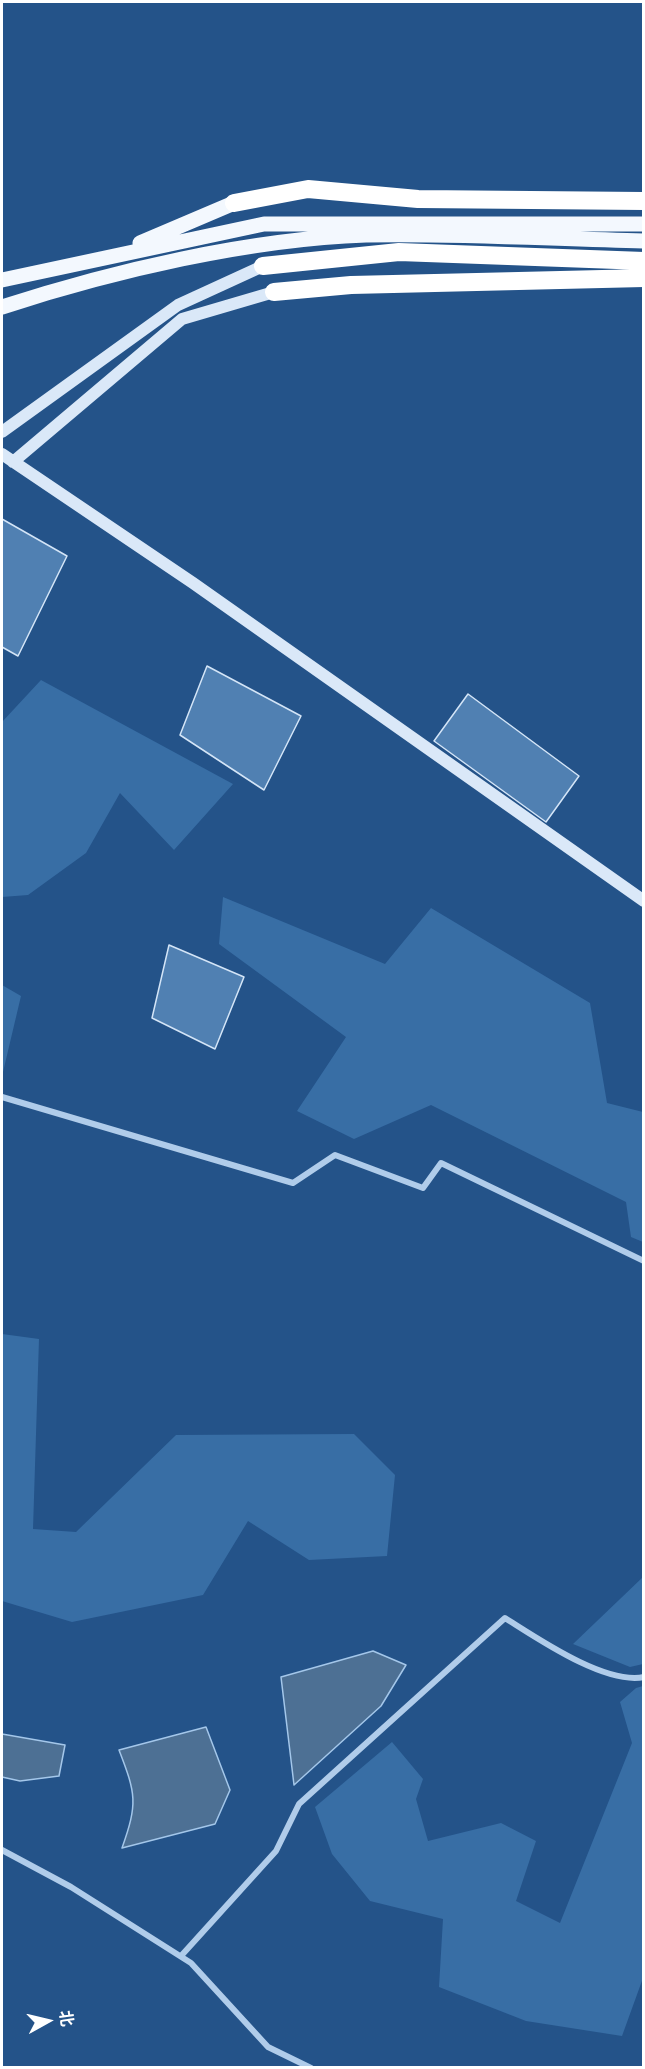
<!DOCTYPE html>
<html>
<head>
<meta charset="utf-8">
<style>
	body { margin:0 }
	#map { position:relative; width:645px; height:2069px; overflow:hidden; background:#245389; font-family:Cabin,"Noto Sans SC",sans-serif }
	canvas { display:block }
	.frame { position:absolute; inset:0; border:3px solid #fff; pointer-events:none }
	.north { position:absolute; left:18px; top:1991px; width:60px; height:60px; -webkit-text-stroke:4px #245389; paint-order:stroke; rotate:82deg; font-size:16px; font-weight:700; line-height:24px; text-align:center; color:#fff }
	.north::after { content:''; display:block; margin:auto; width:21px; height:27px; background:#fff; clip-path:polygon(50% 0,100% 100%,50% 72%,0 100%) }
</style>
</head>
<body>
<div id="map">
<canvas width="645" height="2069"></canvas>
<div class="frame"></div>
<div class="north">北</div>
</div>
<script>
const c = document.querySelector('canvas').getContext('2d');
c.lineJoin = 'round';
function fill(path, color) { c.fillStyle = color; c.fill(path, 'evenodd'); }
function trace(path, color, width, dash) { c.strokeStyle = color; c.lineWidth = width; c.lineCap = dash ? 'butt' : 'round'; c.setLineDash(dash || []); c.stroke(path); }
const green = new Path2D(`
	M 41,680 L 233,784 L 174,850 L 120,793 L 86,853 L 28,895 L 2,897 L 2,722 Z
	M 223,897 L 385,964 L 431,908 L 590,1003 L 607,1103 L 643,1112 L 643,1242 L 631,1237 L 626,1202 L 431,1105 L 354,1139 L 297,1111 L 346,1037 L 219,944 Z
	M 2,985 L 21,996 L 3,1072 L 2,1072 Z
	M 2,1334 L 39,1339 L 33,1529 L 76,1532 L 176,1435 L 354,1434 L 395,1475 L 387,1556 L 309,1560 L 248,1521 L 203,1595 L 72,1622 L 2,1601 Z
	M 643,1577 L 643,1664 L 630,1667 L 573,1644 Z
	M 643,1686 L 643,1978 L 622,2036 L 526,2021 L 439,1987 L 443,1919 L 370,1901 L 332,1854 L 315,1807 L 392,1742 L 423,1779 L 416,1799 L 428,1841 L 501,1823 L 536,1841 L 516,1901 L 560,1923 L 632,1743 L 620,1702 L 636,1688 Z`);
const water = new Path2D(`
	M 373,1651 L 406,1665 L 381,1706 L 294,1785 L 281,1677 Z
	M 206,1727 L 230,1790 L 215,1824 L 122,1848 C 138,1803 136,1794 119,1750 Z
	M 2,1734 L 65,1745 L 59,1776 L 20,1781 L 2,1777 Z`);
const building = new Path2D(`
	M 2,519 L 67,556 L 18,656 L 2,647 Z
	M 207,666 L 301,716 L 264,790 L 180,735 Z
	M 468,694 L 579,776 L 546,822 L 434,741 Z
	M 169,945 L 244,977 L 215,1049 L 152,1018 Z`);
const minor = new Path2D(`
	M 2,1097 L 293,1183 L 335,1155 L 423,1188 L 441,1163 L 644,1261
	M 2,1850 L 71,1887 L 191,1963 L 268,2047 L 311,2068
	M 181,1956 L 276,1851 L 299,1804 L 505,1618 C 537,1638 605,1685 644,1677`);
const secondary = new Path2D(`
	M 2,432 L 178,305 L 263,266
	M 2,454 L 193,583 L 644,901
	M 13,462 L 182,319 L 274,292`);
const primary = new Path2D(`
	M 140,243 L 234,203
	M 2,280 L 264,224 L 644,224
	M 2,307 C 113,271 249,239 366,235 C 458,233 551,239 644,241`);
const motorway = new Path2D(`
	M 234,203 L 308,189 L 418,199 L 644,201
	M 263,266 L 399,252 L 644,261
	M 274,292 L 351,285 L 644,278`);
fill(green, '#386ea5');
fill(water, '#4d7094');
trace(water, '#a4c7ea', 1.5);
fill(building, '#5080b2');
trace(building, '#d4e5f7', 1.5);
trace(minor, '#b0ccea', 6);
trace(secondary, '#dae8f8', 12);
trace(primary, '#f3f8fe', 15);
trace(motorway, '#fff', 18);
</script>
</body>
</html>
